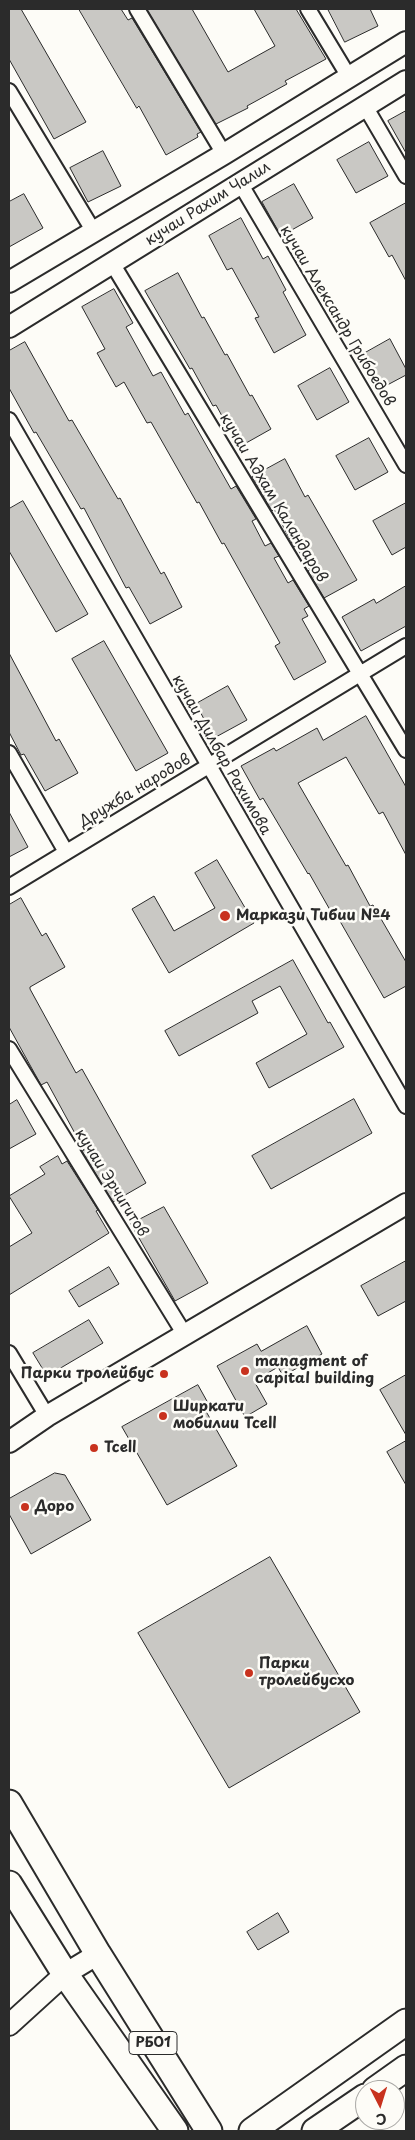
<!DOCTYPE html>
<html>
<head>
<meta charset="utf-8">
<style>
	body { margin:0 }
	#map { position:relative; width:415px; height:2140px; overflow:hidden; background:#fdfcf7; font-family:"Playpen Sans",sans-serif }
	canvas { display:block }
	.frame { position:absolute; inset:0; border:10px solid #2b2b2b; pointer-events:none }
	.north { position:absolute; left:355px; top:2080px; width:50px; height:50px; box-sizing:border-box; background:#fdfcf7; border:1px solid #a9a8a5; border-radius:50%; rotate:175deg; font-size:14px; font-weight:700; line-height:20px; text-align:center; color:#2b2b2b }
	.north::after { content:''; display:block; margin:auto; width:18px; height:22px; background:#c8321e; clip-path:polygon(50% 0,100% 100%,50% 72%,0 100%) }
</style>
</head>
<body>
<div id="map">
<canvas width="415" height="2140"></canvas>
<div class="frame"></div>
<div class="north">С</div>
</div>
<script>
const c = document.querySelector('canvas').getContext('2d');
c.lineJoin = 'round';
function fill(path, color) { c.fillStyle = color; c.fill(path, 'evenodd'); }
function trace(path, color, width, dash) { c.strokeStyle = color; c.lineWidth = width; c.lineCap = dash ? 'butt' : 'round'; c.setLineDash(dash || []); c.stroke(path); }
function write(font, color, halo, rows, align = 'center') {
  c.font = font + ' "Playpen Sans",sans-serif'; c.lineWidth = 5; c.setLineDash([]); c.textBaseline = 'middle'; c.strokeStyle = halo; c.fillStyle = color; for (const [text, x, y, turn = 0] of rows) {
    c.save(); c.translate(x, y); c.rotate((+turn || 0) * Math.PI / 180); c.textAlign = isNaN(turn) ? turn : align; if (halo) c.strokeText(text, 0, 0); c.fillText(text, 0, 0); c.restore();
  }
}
const building = new Path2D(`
	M 9,9 L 21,9 L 86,122 L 54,139 L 9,59 Z
	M 79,9 L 121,9 L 128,20 L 132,18 L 201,132 L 197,134 L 198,137 L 166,155 L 139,106 L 137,108 Z
	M 147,9 L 192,9 L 228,72 L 275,46 L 254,9 L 296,9 L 326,59 L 285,81 L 287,84 L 247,106 L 248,108 L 216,124 Z
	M 328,9 L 370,9 L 378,26 L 345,42 Z
	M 406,111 L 406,153 L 388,121 Z
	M 369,142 L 388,176 L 356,193 L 337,160 Z
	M 103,151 L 121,186 L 88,202 L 70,168 Z
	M 294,184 L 313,218 L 281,236 L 262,202 Z
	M 24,194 L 43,228 L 9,247 L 9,202 Z
	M 406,203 L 406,281 L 392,255 L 389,257 L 370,223 Z
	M 241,218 L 263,259 L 268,256 L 286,290 L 283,292 L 306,335 L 274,353 L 255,318 L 259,317 L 232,268 L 227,270 L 209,236 Z
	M 178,273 L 202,318 L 204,317 L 225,355 L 227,354 L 250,396 L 252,395 L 271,429 L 239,447 L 216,405 L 213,406 L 192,368 L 190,369 L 145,291 Z
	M 114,289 L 133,323 L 126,327 L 153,376 L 161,372 L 185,415 L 188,413 L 231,489 L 236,486 L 256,519 L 252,521 L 265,546 L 271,543 L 279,556 L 274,558 L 288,583 L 293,580 L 309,606 L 304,609 L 308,616 L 302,619 L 326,662 L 294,680 L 275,646 L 280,643 L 224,543 L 222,544 L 199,502 L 197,503 L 151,422 L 147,423 L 124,382 L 116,387 L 97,353 L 105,349 L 82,307 Z
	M 390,339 L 406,369 L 406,375 L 376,391 L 358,357 Z
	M 25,342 L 69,421 L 72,420 L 118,499 L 120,498 L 161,574 L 164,572 L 182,607 L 150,624 L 129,587 L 126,588 L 84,508 L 81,509 L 36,432 L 34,433 L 9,388 L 9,351 Z
	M 330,368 L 349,402 L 317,420 L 298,386 Z
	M 369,438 L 388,472 L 355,490 L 336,456 Z
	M 285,459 L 305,497 L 308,495 L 357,580 L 324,598 L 308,571 L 310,570 L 296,546 L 294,547 L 274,509 L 272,511 L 252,477 Z
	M 23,501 L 88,614 L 56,632 L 9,551 L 9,509 Z
	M 406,503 L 406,547 L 392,555 L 373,521 Z
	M 406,586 L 406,626 L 361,651 L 342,617 L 374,599 L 376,603 Z
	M 104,641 L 168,753 L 136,771 L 72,659 Z
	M 9,653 L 56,741 L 59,739 L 78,773 L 45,791 L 24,754 L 21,755 L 9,732 Z
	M 228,686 L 247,720 L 214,738 L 196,704 Z
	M 366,716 L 406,787 L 406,855 L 383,812 L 379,814 L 346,757 L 298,783 L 346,866 L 348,865 L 370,906 L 373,905 L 406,962 L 406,986 L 384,998 L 337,916 L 334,917 L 309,873 L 308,874 L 263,798 L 260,800 L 241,766 L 274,748 L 276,751 L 317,728 L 323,740 Z
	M 9,812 L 28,847 L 9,857 Z
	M 217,860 L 254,923 L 169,973 L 132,909 L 154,896 L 174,931 L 215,908 L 195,873 Z
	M 21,898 L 42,936 L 46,933 L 65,967 L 30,987 L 30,989 L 76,1073 L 82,1069 L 146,1183 L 113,1202 L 82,1151 L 84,1150 L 47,1082 L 41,1085 L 9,1027 L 9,905 Z
	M 293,960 L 328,1023 L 330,1022 L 344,1047 L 269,1088 L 256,1063 L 307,1034 L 280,986 L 252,1001 L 258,1013 L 179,1056 L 165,1031 Z
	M 354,1099 L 372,1133 L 271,1189 L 252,1156 Z
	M 17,1100 L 36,1134 L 9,1149 L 9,1105 Z
	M 58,1156 L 62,1164 L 67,1161 L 98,1210 L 96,1211 L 109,1233 L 9,1295 L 9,1247 L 32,1233 L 9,1196 L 45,1174 L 40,1167 Z
	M 164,1207 L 208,1283 L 175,1301 L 131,1224 Z
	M 406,1261 L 406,1301 L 378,1316 L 361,1286 Z
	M 109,1267 L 119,1284 L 79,1307 L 69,1291 Z
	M 89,1320 L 103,1343 L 47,1376 L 33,1353 Z
	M 307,1326 L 322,1354 L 283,1376 L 278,1367 L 254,1381 L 267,1404 L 245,1417 L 217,1366 L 257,1344 L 261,1351 Z
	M 406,1375 L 406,1435 L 380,1390 Z
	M 198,1385 L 208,1403 L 203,1406 L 237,1466 L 167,1505 L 122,1427 Z
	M 406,1441 L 406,1485 L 387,1452 Z
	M 55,1473 L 65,1475 L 91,1520 L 31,1554 L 9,1514 L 9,1499 Z
	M 270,1557 L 360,1712 L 229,1788 L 138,1633 Z
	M 278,1913 L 289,1932 L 258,1950 L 247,1932 Z`);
const street = new Path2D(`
	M 137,9 L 224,154
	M 308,9 L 349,77
	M 9,91 L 94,232
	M 365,106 L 406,176
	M 240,183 L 406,465
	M 112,263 L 406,750
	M 9,420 L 406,1106
	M 9,753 L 66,852
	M 9,887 L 406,646
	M 9,1049 L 185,1335
	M 9,1353 L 47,1416`);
const secondary = new Path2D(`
	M 9,282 L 224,154 L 406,42
	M 9,327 L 406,81
	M 9,1442 L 47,1416 L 406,1204
	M 9,2025 L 65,1974 L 98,1954`);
const highway = new Path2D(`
	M 9,1803 L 98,1954 L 209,2131
	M 9,1884 L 65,1974 L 175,2131
	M 375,2090 L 406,2068
	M 252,2131 L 406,2022
	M 315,2131 L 365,2097`);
const markers = [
	[225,916,6,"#c8321e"],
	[245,1371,5,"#c8321e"],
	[164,1374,5,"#c8321e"],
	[163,1416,5,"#c8321e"],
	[94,1448,5,"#c8321e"],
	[25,1507,5,"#c8321e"],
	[249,1673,5,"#c8321e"]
];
const shields = [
	[153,2043,48]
];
const shieldNames = [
	["РБ01",153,2043]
];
const streetNames = [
	["кучаи Рахим Чалил",208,204,-32],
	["кучаи Александр Грибоедов",337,316,59],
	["кучаи Адхам Каландаров",273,498,59],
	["кучаи Дилбар Рахимова",221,755,60],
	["Дружба народов",135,791,-31],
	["кучаи Эрчигитов",111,1183,58]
];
const poiNames = [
	["Маркази Тибии №4",236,916],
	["managment of",255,1362],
	["capital building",255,1379],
	["Парки тролейбус",154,1374,"right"],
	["Ширкати",173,1407],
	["мобилии Tcell",173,1424],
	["Tcell",104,1448],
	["Доро",35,1507],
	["Парки",259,1664],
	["тролейбусхо",259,1681]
];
fill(building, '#c9c8c4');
trace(building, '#2b2b2b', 1);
trace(street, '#2b2b2b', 18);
trace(secondary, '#2b2b2b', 24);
trace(highway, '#2b2b2b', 29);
trace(street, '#fdfcf7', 14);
trace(secondary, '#fdfcf7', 20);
trace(highway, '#fdfcf7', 25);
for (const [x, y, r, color] of markers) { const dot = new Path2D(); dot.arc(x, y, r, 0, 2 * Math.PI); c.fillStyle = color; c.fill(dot); trace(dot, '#fdfcf7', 2); }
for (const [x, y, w] of shields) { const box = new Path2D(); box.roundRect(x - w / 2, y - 11.5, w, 23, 4); c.fillStyle = '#fdfcf7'; c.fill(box); trace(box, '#2b2b2b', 1); }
write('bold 14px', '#2b2b2b', null, shieldNames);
write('15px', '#2b2b2b', '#fdfcf7', streetNames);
write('bold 15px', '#2b2b2b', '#fdfcf7', poiNames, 'left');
</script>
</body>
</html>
